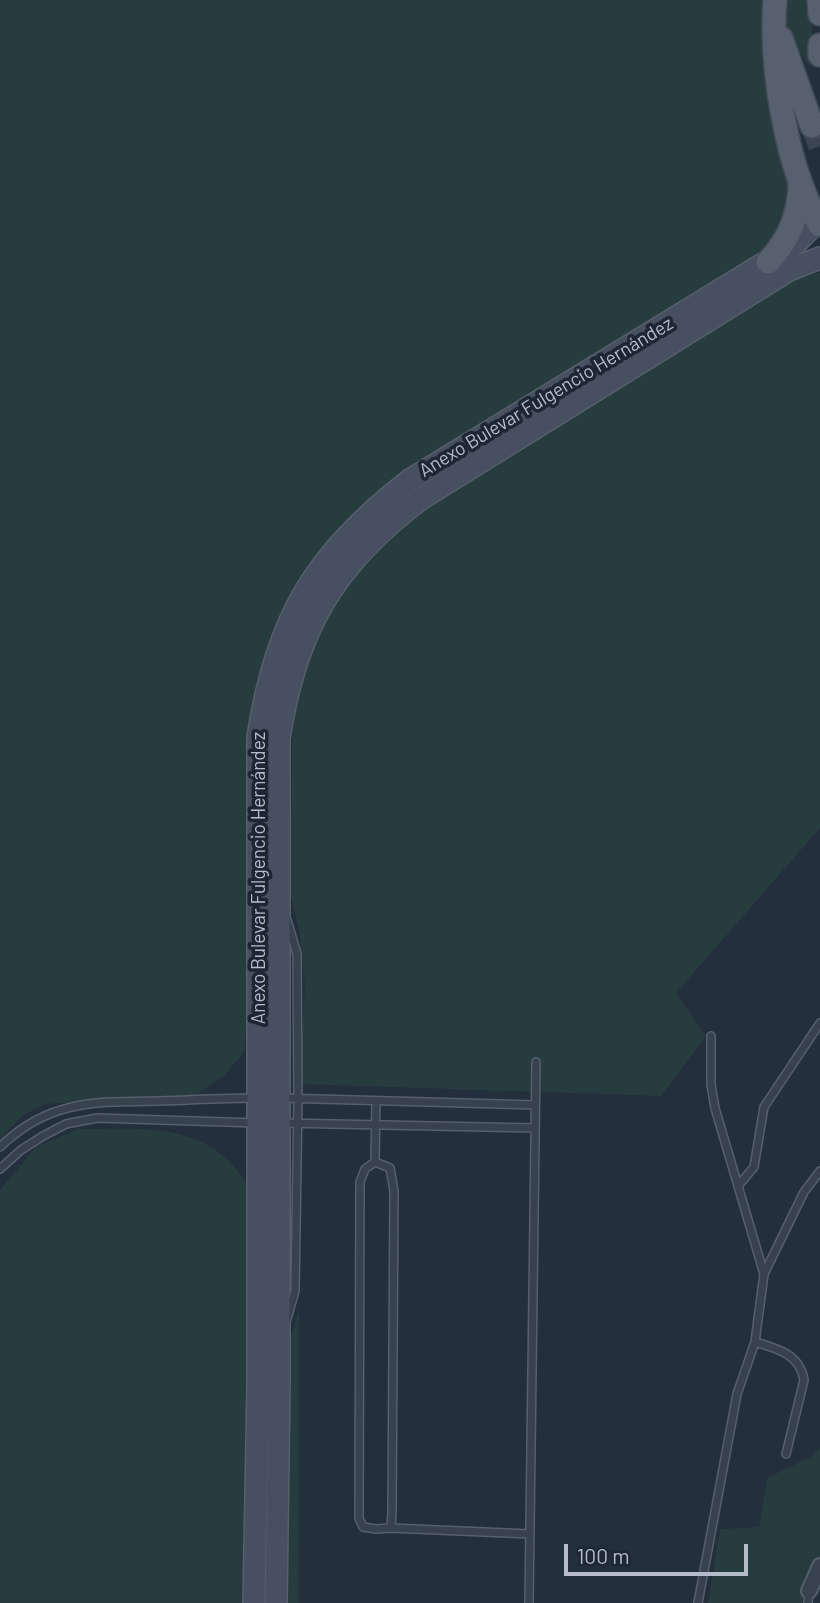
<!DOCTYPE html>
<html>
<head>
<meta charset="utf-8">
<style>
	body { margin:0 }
	#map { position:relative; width:820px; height:1603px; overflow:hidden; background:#242f3e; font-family:Barlow,sans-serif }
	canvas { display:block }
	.scale { position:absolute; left:564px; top:1544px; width:184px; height:32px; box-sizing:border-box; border:4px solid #b4bcc9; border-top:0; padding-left:9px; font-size:21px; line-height:24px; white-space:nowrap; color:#b4bcc9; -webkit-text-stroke:5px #1d2633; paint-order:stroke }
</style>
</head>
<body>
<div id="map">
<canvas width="820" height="1603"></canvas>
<div class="scale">100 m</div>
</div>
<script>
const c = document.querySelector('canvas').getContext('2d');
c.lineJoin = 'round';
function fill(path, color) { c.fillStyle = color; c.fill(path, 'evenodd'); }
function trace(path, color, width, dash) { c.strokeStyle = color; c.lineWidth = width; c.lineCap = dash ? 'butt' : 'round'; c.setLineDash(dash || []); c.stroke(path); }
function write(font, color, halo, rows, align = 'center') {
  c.font = font + ' Barlow,sans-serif'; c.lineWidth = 7; c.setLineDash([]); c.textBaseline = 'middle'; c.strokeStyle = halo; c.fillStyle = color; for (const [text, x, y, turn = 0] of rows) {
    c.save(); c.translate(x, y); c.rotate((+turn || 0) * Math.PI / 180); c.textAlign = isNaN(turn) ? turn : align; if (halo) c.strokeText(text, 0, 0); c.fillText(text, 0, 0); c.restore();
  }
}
const green = new Path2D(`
	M 0,0 L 762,0 L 766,84 L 785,149 L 794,194 L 779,241 L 497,417 L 312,568 L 273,635 L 253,728 L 250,982 L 244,1052 L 225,1075 L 194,1096 L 45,1104 L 23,1115 L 0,1139 Z
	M 785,0 L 810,0 L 813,20 L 810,67 L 783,27 Z
	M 820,273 L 820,828 L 676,993 L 706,1036 L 661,1096 L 299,1084 L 305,986 L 299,929 L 290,894 L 292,745 L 296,700 L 312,646 L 334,596 L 369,550 L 415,514 L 797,274 Z
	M 78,1129 C 145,1129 207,1120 248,1185 L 246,1603 L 0,1603 L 0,1190 L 36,1147 Z
	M 299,1308 L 299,1603 L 282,1603 L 285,1361 Z
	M 820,1448 L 820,1556 L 809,1574 L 802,1603 L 708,1603 L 720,1529 L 759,1527 L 767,1478 L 812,1456 Z`);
const primaryTunnel = new Path2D(`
	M 812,126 L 820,146`);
const lane = new Path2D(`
	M 287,920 L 297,954 L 298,1099 L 295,1291 L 287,1319
	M 282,1098 L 535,1105
	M 283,1123 L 534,1128
	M 0,1147 C 49,1099 97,1102 160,1101 C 192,1100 224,1098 256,1098
	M 375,1162 L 390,1168 L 394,1191 L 392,1513 L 391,1528 L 376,1529 L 363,1527 L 359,1518 L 360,1182 L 365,1169 L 375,1162 L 376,1102
	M 0,1169 L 21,1150 L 43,1136 L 66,1124 L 97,1118 L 257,1123
	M 738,1186 L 754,1167 L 764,1107 L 820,1023
	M 764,1274 L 804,1192 L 820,1171
	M 755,1342 C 776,1348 800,1354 804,1380 L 786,1454
	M 391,1528 L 530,1534
	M 529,1603 L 536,1062
	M 698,1603 L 737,1394 L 755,1342 L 764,1274 L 715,1108 L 711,1085 L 711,1036
	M 808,1603 L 809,1591`);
const street = new Path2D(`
	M 809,1591 L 820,1566`);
const secondary = new Path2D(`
	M 254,1603 L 258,1384 L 258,737 C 276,619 315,553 410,480 L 794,245 L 811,228 L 816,218
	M 276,1603 L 279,1384 L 279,739 C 295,630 334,564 422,498 L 789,270 L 820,258`);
const primary = new Path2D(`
	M 775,0 C 770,66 786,168 820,225
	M 819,0 L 820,14
	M 781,38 L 812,126
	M 820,45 L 820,55
	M 768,262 C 789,240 800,213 800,182`);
const streetNames = [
	["Anexo Bulevar Fulgencio Hernández",546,397,-31],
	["Anexo Bulevar Fulgencio Hernández",259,878,-90]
];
fill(green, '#263c3f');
trace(primaryTunnel, '#3a4453', 23, [23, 11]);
trace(lane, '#565f6c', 10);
trace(street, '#565f6c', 18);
trace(secondary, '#565f6c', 24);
trace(primary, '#414a57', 26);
trace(lane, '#38414e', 7);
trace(street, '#38414e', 14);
trace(secondary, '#465061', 21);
trace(primary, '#56606e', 23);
write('19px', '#b4bcc9', '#1d2633', streetNames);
</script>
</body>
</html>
